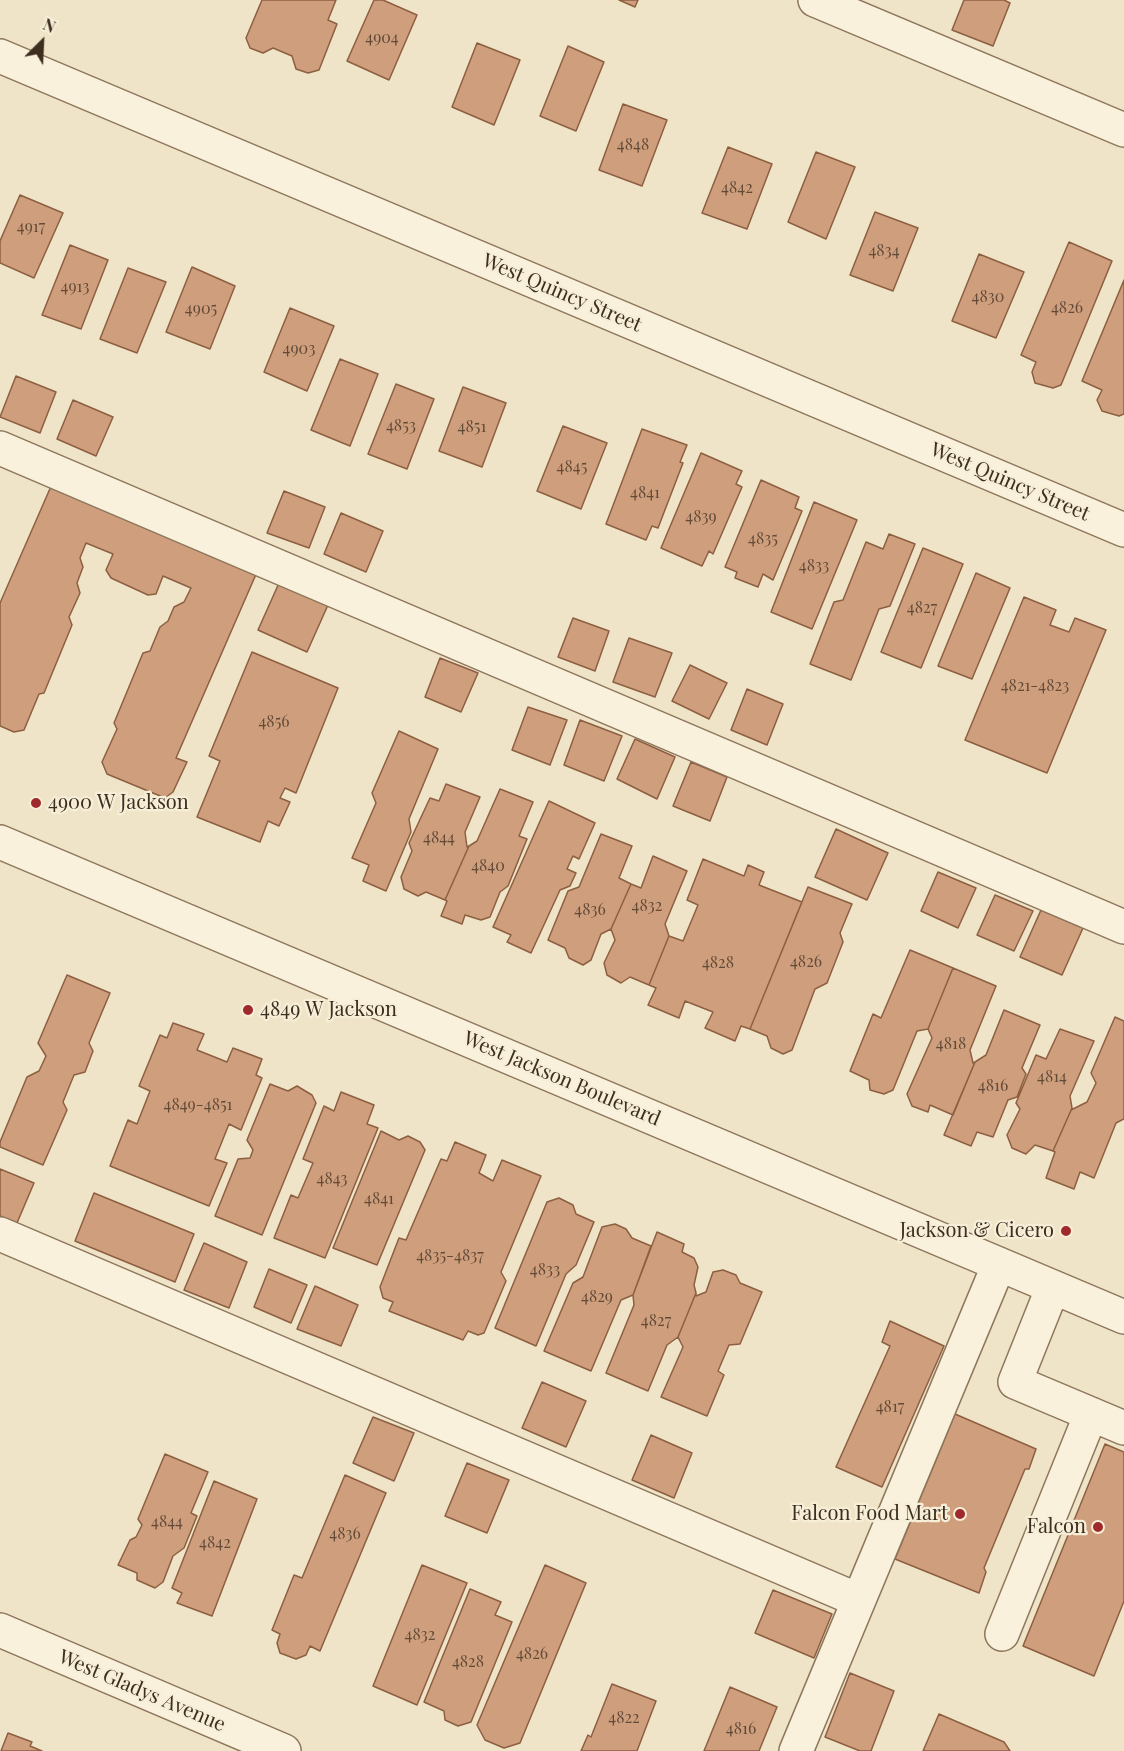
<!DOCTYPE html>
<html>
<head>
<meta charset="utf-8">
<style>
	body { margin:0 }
	#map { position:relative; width:1124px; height:1751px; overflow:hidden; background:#f0e4c8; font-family:"Playfair Display",serif }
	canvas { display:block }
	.north { position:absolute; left:12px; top:12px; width:60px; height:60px; -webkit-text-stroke:4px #f7eed8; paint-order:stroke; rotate:24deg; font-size:16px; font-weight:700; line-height:24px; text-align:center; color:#3d2e20 }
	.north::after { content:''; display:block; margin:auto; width:21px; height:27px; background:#3d2e20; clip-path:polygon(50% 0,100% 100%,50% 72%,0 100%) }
</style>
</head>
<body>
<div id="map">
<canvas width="1124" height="1751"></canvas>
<div class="north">N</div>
</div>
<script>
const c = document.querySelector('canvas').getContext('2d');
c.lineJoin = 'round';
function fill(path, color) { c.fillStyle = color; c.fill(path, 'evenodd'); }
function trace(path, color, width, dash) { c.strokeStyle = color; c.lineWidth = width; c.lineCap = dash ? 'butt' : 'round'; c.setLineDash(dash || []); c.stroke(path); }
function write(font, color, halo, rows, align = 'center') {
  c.font = font + ' "Playfair Display",serif'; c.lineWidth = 4.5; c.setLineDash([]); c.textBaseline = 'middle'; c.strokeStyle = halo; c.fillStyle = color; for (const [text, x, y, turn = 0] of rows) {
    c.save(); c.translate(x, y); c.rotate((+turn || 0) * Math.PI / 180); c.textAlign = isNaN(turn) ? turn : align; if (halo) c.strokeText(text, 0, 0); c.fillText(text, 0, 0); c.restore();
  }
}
const building = new Path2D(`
	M 262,0 L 336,0 L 328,20 L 337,24 L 319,70 L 308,73 L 296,69 L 292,56 L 273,48 L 263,53 L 250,48 L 246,38 Z
	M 374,0 L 383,0 L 417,15 L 389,80 L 347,61 Z
	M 619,0 L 638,0 L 635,7 Z
	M 964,0 L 1004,0 L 1010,3 L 993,46 L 952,30 Z
	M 477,43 L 520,60 L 494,125 L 452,107 Z
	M 568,46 L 604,62 L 576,131 L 540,116 Z
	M 623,104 L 667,120 L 642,186 L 599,170 Z
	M 728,147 L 772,164 L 747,229 L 702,213 Z
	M 816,152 L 855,167 L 826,239 L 788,222 Z
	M 20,195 L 63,213 L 34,278 L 0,263 L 0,241 Z
	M 875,212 L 918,228 L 893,291 L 850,275 Z
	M 1069,242 L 1112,261 L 1061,385 L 1053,388 L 1035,383 L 1032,372 L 1036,362 L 1021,355 Z
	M 70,245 L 108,260 L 81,329 L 42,315 Z
	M 979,254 L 1024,272 L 996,338 L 952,321 Z
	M 192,267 L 235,286 L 210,349 L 166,332 Z
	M 128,268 L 166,282 L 137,353 L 100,339 Z
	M 1124,280 L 1124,414 L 1119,416 L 1102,411 L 1097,400 L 1102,390 L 1082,381 Z
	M 290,308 L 334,326 L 307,391 L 264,372 Z
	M 340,359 L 378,374 L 350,446 L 311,430 Z
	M 16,376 L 56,392 L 40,433 L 0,417 Z
	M 396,384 L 434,399 L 407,469 L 368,454 Z
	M 463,387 L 506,403 L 482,467 L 439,451 Z
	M 73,400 L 113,417 L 96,456 L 57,439 Z
	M 563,426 L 607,443 L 581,509 L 537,491 Z
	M 642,429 L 687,445 L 680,462 L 683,463 L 658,528 L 652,526 L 646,540 L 606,524 Z
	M 701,453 L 742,471 L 736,484 L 742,487 L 713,554 L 709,551 L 702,566 L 661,548 Z
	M 761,480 L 799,497 L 795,508 L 802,511 L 773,580 L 763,574 L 758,587 L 735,578 L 737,572 L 725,567 Z
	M 52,484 L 257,572 L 176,758 L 187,762 L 173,792 L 165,798 L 107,774 L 102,762 L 117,729 L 114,723 L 143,653 L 150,651 L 160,627 L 168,621 L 174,607 L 184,602 L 191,588 L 163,576 L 156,594 L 148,595 L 111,578 L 106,570 L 113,554 L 86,543 L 80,558 L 83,567 L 77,583 L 80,593 L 69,617 L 72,625 L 44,693 L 39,694 L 24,730 L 14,732 L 0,726 L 0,603 Z
	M 284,491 L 325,507 L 309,548 L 267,533 Z
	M 814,502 L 857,520 L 812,629 L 771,612 Z
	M 341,513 L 383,531 L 366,572 L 324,554 Z
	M 889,534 L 915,544 L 890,606 L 879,609 L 851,680 L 810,664 L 834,602 L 843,600 L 866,542 L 883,549 Z
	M 923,548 L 963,564 L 921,668 L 881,652 Z
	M 976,573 L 1010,588 L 972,679 L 938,666 Z
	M 279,583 L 328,605 L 307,652 L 258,630 Z
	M 1024,597 L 1056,610 L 1050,625 L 1069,632 L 1075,618 L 1106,630 L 1047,773 L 965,740 Z
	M 573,618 L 609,631 L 595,671 L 558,657 Z
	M 629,638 L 672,653 L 655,697 L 613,682 Z
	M 252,652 L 338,688 L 296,793 L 285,788 L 280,798 L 290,802 L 279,826 L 268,821 L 260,842 L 197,817 L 220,761 L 209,756 Z
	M 440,658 L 478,673 L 461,712 L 425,697 Z
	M 690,665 L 727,683 L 709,719 L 672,701 Z
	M 747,689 L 783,704 L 767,745 L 731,730 Z
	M 528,707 L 567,720 L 550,765 L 512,750 Z
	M 580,720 L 622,736 L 604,781 L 564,765 Z
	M 399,731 L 438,749 L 409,819 L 411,832 L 386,891 L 363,881 L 369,865 L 352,858 L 376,803 L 372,793 Z
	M 635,739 L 675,757 L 657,799 L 617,779 Z
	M 691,762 L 727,777 L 710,821 L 673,806 Z
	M 446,784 L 480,797 L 465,832 L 467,847 L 469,846 L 445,900 L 426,892 L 418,896 L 404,889 L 401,877 L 412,851 L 409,843 L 430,798 L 439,801 Z
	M 500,789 L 533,802 L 519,836 L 527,839 L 508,886 L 500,892 L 490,917 L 481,920 L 465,915 L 462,924 L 441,916 L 447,901 L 445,900 L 469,846 L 477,841 Z
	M 549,801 L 595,823 L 579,859 L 573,856 L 567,869 L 576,873 L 570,886 L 560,890 L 531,953 L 507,942 L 511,935 L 493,927 Z
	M 836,829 L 888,853 L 867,900 L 815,877 Z
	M 601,834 L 632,846 L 619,878 L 631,884 L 611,929 L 601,934 L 591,960 L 583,965 L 569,958 L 565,948 L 548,940 L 568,891 L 579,887 Z
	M 653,856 L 687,871 L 665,924 L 669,936 L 649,985 L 630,977 L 621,983 L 607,975 L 604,963 L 615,940 L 611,929 L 631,884 L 641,888 Z
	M 703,859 L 744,876 L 748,865 L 764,872 L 759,885 L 802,902 L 750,1029 L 741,1026 L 735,1041 L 705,1028 L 713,1012 L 685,1001 L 679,1018 L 648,1005 L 656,988 L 649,985 L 669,936 L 683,941 L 698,905 L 687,900 Z
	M 938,872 L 976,888 L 958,928 L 921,911 Z
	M 808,887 L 852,904 L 840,933 L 843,942 L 827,983 L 815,989 L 792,1050 L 783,1054 L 771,1048 L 767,1036 L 750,1029 Z
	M 995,895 L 1033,911 L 1014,951 L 977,935 Z
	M 1041,910 L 1083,928 L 1062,975 L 1020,957 Z
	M 910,950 L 953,968 L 928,1029 L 917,1031 L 893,1090 L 884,1094 L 870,1090 L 869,1080 L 850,1071 L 873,1014 L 881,1018 Z
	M 953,968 L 996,986 L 970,1050 L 973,1063 L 975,1062 L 953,1115 L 930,1105 L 928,1112 L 912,1106 L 907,1094 L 932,1038 L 928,1029 Z
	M 67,975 L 110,993 L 89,1043 L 93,1051 L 85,1072 L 74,1075 L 63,1102 L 67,1110 L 43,1165 L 0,1147 L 0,1142 L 27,1077 L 39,1071 L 46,1056 L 38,1043 Z
	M 1004,1010 L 1040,1025 L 1022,1068 L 1026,1074 L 1017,1097 L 1008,1100 L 993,1137 L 977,1132 L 971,1146 L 944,1135 L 975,1062 L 986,1055 Z
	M 1115,1017 L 1124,1021 L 1124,1119 L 1116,1123 L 1094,1178 L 1080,1172 L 1074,1189 L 1046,1178 L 1055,1152 L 1053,1151 L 1072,1108 L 1071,1110 L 1087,1102 L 1096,1083 L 1091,1073 Z
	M 173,1023 L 204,1034 L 197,1050 L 227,1062 L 233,1048 L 262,1059 L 256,1075 L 262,1078 L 241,1130 L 229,1124 L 215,1159 L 227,1163 L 209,1206 L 110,1166 L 128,1120 L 137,1124 L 150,1091 L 139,1086 L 160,1035 L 167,1038 Z
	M 1060,1029 L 1094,1041 L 1070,1096 L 1072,1108 L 1053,1151 L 1035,1145 L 1026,1154 L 1012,1148 L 1007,1135 L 1020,1109 L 1016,1103 L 1036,1055 L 1046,1059 Z
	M 270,1084 L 288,1091 L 297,1086 L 312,1095 L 316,1103 L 262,1235 L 215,1216 L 238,1159 L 250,1158 L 253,1150 L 247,1140 Z
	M 341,1092 L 374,1105 L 367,1124 L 378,1128 L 325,1258 L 274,1238 L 291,1195 L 298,1198 L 313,1163 L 303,1159 L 324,1106 L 334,1111 Z
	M 381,1131 L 399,1140 L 408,1136 L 420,1142 L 425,1150 L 377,1265 L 333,1248 Z
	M 455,1142 L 486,1155 L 479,1173 L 493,1181 L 502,1160 L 541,1176 L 501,1272 L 506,1281 L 484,1333 L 478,1335 L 468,1331 L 463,1340 L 389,1311 L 393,1302 L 383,1298 L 380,1287 L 399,1238 L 406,1240 L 441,1159 L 447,1161 Z
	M 0,1169 L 34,1183 L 17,1223 L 0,1216 Z
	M 94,1193 L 194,1234 L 175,1282 L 75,1241 Z
	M 559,1198 L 573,1205 L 576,1214 L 594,1222 L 576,1265 L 566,1274 L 536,1346 L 495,1328 L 547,1202 Z
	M 615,1224 L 626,1229 L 632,1238 L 651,1246 L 633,1295 L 621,1300 L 591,1371 L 544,1351 L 573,1283 L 583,1277 L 602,1227 Z
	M 657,1232 L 684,1244 L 682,1252 L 694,1258 L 698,1267 L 694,1285 L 696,1293 L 678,1337 L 667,1345 L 648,1391 L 606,1373 L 634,1305 L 633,1295 Z
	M 204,1243 L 247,1262 L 229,1308 L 184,1290 Z
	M 269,1269 L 307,1285 L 291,1323 L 254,1307 Z
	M 723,1270 L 736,1275 L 740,1283 L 762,1292 L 740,1344 L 729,1345 L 718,1371 L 724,1375 L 707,1416 L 661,1397 L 683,1347 L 678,1337 L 696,1293 L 696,1296 L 706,1292 L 713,1272 Z
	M 315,1286 L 358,1305 L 341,1346 L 297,1329 Z
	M 890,1321 L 944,1346 L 882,1487 L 836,1467 L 890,1346 L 882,1342 Z
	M 542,1382 L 586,1401 L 566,1447 L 522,1428 Z
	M 955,1414 L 1036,1449 L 1029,1469 L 1025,1469 L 984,1568 L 986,1572 L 979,1593 L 895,1559 Z
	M 373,1417 L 414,1433 L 394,1481 L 353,1463 Z
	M 651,1435 L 692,1453 L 674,1498 L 632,1480 Z
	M 1105,1444 L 1124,1452 L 1124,1601 L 1094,1676 L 1023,1646 Z
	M 165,1454 L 208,1472 L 191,1513 L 197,1516 L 184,1548 L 173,1556 L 163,1582 L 155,1588 L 137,1580 L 137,1573 L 118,1565 L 130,1540 L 136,1537 L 142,1525 L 138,1519 Z
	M 467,1463 L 509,1480 L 487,1533 L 445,1516 Z
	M 345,1475 L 386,1493 L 320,1651 L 310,1646 L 306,1655 L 296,1659 L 280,1653 L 277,1643 L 280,1634 L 272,1630 L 294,1575 L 302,1578 Z
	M 214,1481 L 257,1499 L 212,1616 L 177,1603 L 182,1593 L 172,1588 Z
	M 422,1565 L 467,1583 L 417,1705 L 373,1686 Z
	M 545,1565 L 586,1583 L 520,1743 L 504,1748 L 485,1740 L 477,1725 Z
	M 470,1589 L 501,1602 L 495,1615 L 512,1622 L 471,1722 L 458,1726 L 445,1720 L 444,1711 L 424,1702 Z
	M 773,1590 L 832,1614 L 814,1658 L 755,1633 Z
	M 850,1673 L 894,1691 L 871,1751 L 860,1751 L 825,1737 Z
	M 612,1684 L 656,1701 L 637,1751 L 581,1751 L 588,1735 L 591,1737 Z
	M 730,1687 L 777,1707 L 759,1751 L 704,1751 Z
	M 939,1714 L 1004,1742 L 1010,1751 L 923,1751 Z
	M 8,1733 L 32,1742 L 30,1746 L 42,1751 L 1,1751 Z`);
const minor = new Path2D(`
	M 815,0 L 1124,130
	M 0,56 L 1124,530
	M 0,448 L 1124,927
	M 0,842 L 1124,1317
	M 0,1234 L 858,1600
	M 1053,1287 L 1015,1382 L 1124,1428
	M 0,1630 L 284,1751
	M 1002,1634 L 1091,1414
	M 796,1751 L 999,1264`);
const markers = [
	[36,803,6,"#9e2a2b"],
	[248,1010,6,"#9e2a2b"],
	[1066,1231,6,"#9e2a2b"],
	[960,1514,6,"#9e2a2b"],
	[1098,1527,6,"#9e2a2b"]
];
const numberNames = [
	["4904",382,38],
	["4848",633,145],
	["4842",737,188],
	["4917",31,227],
	["4834",884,251],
	["4913",75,287],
	["4830",988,297],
	["4826",1067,308],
	["4905",201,309],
	["4903",299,349],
	["4853",401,426],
	["4851",472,427],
	["4845",572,467],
	["4841",645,493],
	["4839",701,517],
	["4835",763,539],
	["4833",814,566],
	["4827",922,608],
	["4821-4823",1035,686],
	["4856",274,722],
	["4844",439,838],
	["4840",488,866],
	["4832",647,906],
	["4836",590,910],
	["4826",806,962],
	["4828",718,963],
	["4818",951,1044],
	["4814",1052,1077],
	["4816",993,1086],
	["4849-4851",198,1105],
	["4843",332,1179],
	["4841",379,1199],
	["4835-4837",450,1256],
	["4833",545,1270],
	["4829",597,1297],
	["4827",656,1321],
	["4817",890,1407],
	["4844",167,1522],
	["4836",345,1534],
	["4842",215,1543],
	["4832",420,1635],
	["4826",532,1654],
	["4828",468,1662],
	["4822",624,1718],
	["4816",741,1729]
];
const streetNames = [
	["West Quincy Street",562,293,23],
	["West Quincy Street",1010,482,23],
	["West Jackson Boulevard",562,1079,23],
	["West Gladys Avenue",142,1691,23]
];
const poiNames = [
	["4900 W Jackson",48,803,"left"],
	["4849 W Jackson",260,1010,"left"],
	["Jackson & Cicero",1054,1231],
	["Falcon Food Mart",948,1514],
	["Falcon",1086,1527]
];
fill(building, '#cf9f7d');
trace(building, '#8d5f41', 1.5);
trace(minor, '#8d765c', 36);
trace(minor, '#faf1dc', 33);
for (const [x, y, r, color] of markers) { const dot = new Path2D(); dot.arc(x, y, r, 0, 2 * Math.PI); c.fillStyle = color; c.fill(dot); trace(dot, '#f7eed8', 2); }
write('16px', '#624a37', null, numberNames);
write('20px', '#3d2e20', '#f7eed8', streetNames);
write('20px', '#3d2e20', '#f7eed8', poiNames, 'right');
</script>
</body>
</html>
